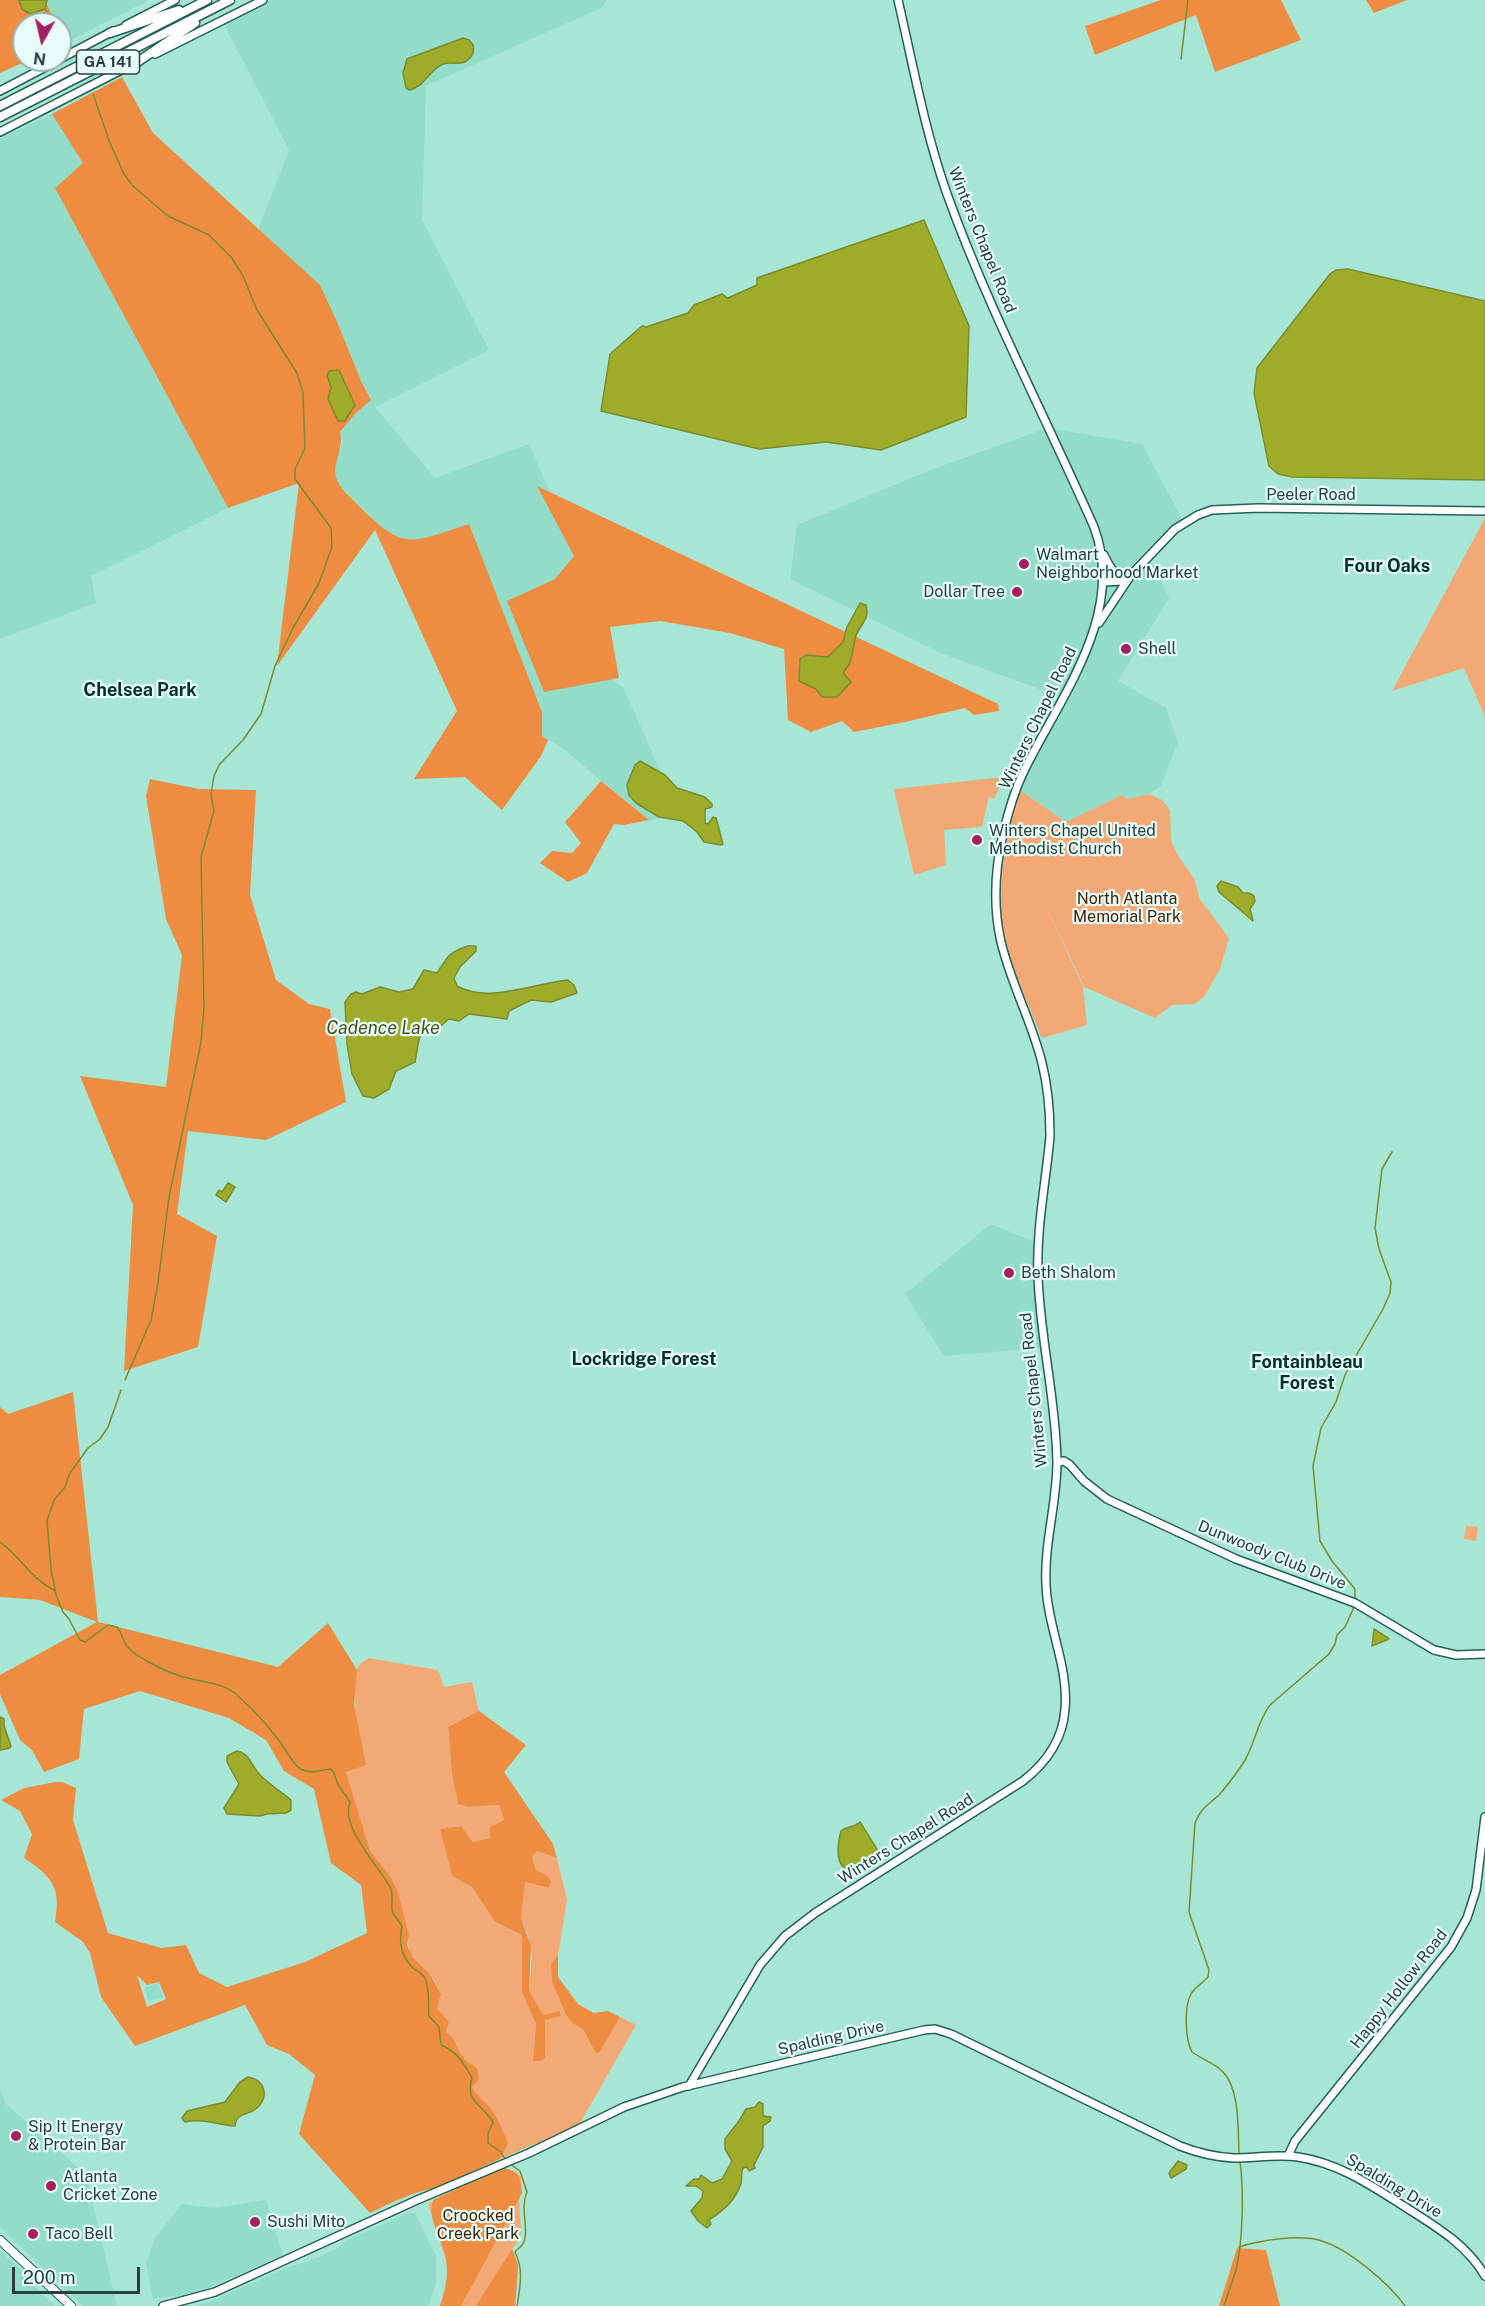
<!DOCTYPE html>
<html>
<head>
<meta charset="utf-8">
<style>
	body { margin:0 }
	#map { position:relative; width:1485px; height:2306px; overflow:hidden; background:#a7e6d5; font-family:"Public Sans",sans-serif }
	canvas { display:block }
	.north { position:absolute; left:12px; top:12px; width:60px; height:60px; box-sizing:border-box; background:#e6fef7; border:2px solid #9ab2ac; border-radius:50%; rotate:188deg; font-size:16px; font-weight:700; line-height:24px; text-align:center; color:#28413b }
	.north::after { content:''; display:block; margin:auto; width:21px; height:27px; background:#a71d63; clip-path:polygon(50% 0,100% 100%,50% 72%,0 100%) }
	.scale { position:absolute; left:12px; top:2267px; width:128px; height:27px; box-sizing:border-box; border:3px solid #28413b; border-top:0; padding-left:8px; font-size:18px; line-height:21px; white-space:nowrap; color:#28413b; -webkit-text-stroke:4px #e6fef7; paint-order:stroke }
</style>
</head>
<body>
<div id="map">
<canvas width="1485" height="2306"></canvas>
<div class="north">N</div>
<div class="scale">200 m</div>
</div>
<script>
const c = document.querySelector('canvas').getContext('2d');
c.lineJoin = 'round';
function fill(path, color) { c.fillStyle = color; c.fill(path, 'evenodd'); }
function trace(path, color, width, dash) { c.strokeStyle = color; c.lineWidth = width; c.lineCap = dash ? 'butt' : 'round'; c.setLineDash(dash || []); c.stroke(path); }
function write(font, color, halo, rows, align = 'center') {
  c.font = font + ' "Public Sans",sans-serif'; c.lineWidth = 4.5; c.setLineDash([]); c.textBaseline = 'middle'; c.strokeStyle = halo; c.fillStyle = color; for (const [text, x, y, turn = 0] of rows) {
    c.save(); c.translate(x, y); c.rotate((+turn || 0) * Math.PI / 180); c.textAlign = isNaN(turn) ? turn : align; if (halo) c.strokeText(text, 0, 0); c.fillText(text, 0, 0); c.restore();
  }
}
const built = new Path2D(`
	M 45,0 L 149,0 L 65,43 L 60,32 L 60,24 L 56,24 Z
	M 271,0 L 606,0 L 603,7 L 426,86 L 422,220 L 489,350 L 375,407 L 435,478 L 529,444 L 598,604 L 586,658 L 624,689 L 680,816 L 649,820 L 561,747 L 542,736 L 542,711 L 469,525 L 418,541 L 405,540 L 384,530 L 340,487 L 336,477 L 336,459 L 343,442 L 340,433 L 355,414 L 371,400 L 362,383 L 338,324 L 320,285 L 258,230 L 289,150 L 224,24 Z
	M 52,114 L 84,163 L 55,188 L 228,508 L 91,576 L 96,603 L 0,639 L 0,139 Z
	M 1047,428 L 1142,444 L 1183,521 L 1147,553 L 1169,598 L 1118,681 L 1166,708 L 1178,742 L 1161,786 L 1149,794 L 1128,799 L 1122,795 L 1066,822 L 1020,790 L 1020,778 L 1040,730 L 1059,696 L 943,654 L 790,579 L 797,525 L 933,469 Z
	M 991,1224 L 1035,1242 L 1034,1290 L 1041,1348 L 944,1356 L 905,1294 Z
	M 158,1983 L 163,1997 L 149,2001 L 144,1988 Z
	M 0,2089 L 6,2104 L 86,2175 L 117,2306 L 83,2306 L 0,2227 Z
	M 266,2200 L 283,2255 L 208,2288 L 193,2293 L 153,2299 L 146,2263 L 155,2238 L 182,2204 L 214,2208 Z
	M 410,2212 L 415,2213 L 436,2256 L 436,2284 L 428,2306 L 195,2306 L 219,2298 L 286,2268 L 309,2261 L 338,2248 L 345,2241 Z
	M 0,2251 L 35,2282 L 34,2284 L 55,2306 L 0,2306 Z`);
const green = new Path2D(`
	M 1485,518 L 1485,717 L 1464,668 L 1392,691 Z
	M 994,778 L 1004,778 L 994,799 L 989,797 L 982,827 L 944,830 L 946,865 L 914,875 L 894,789 Z
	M 1020,790 L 1066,822 L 1122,795 L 1128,799 L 1149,794 L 1162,800 L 1170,810 L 1171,840 L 1177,854 L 1195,880 L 1199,898 L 1229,938 L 1220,969 L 1204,997 L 1194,1004 L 1172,1005 L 1155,1018 L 1084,987 L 1040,893 L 1083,987 L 1087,1025 L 1042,1038 C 1021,985 995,939 1001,881 C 1002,870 1003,859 1007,849 L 1005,844 Z
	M 1466,1526 L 1478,1527 L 1476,1541 L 1464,1539 Z
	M 369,1658 L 438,1670 L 444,1687 L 472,1682 L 479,1711 L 448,1727 L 452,1774 L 458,1804 L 468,1807 L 499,1805 L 504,1820 L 491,1838 L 473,1842 L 461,1826 L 440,1829 L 452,1876 L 472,1887 L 495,1922 L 522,1935 L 530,2010 L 536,2024 L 533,2061 L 544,2033 L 545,2020 L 561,2016 L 560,2011 L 543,2015 L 529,1990 L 532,1956 L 528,1934 L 521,1919 L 525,1882 L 549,1888 L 546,1875 L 536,1870 L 532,1857 L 537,1851 L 557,1858 L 567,1899 L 558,1955 L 551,1964 L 566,2015 L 572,2023 L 583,2029 L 595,2052 L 599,2052 L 620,2017 L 636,2025 L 579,2125 L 500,2159 L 508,2144 L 490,2109 L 476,2095 L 472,2087 L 477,2068 C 473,2065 467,2062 464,2058 C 454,2048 459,2042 446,2032 L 449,2022 L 437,2008 L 441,1994 C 437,1987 434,1979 429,1973 C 418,1959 405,1955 409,1936 L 390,1876 L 370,1852 L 346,1772 L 366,1764 C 362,1744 345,1679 361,1663 C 363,1661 367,1660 369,1658 Z
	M 502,2167 L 516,2172 L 521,2177 L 522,2193 L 519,2199 L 521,2233 L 518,2242 L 512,2249 L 518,2265 L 515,2306 L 480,2301 L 476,2306 L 461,2306 L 466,2297 L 447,2271 L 446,2260 L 428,2204 Z`);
const forest = new Path2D(`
	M 0,0 L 45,0 L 56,24 L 24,24 L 24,60 L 29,60 L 0,73 Z
	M 1161,0 L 1281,0 L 1301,40 L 1215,72 L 1196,15 L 1095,55 L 1085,26 Z
	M 1366,0 L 1407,0 L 1374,13 Z
	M 122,77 L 153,133 L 320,285 L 338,324 L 362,383 L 371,400 L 355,414 L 340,432 C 344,448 333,461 336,477 C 339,489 351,497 359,506 C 405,552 410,543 469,524 L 542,712 L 542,736 L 548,740 L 541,756 L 502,810 L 465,777 L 414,779 L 457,711 L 375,530 L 277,666 L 299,483 L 228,508 L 55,188 L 83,163 L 52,114 Z
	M 537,486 L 998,704 L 999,711 L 974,715 L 965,708 L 905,722 L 854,732 L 842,721 L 811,732 L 788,720 L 784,649 L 730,633 L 660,621 L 610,627 L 619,678 L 544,692 L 507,601 L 555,579 L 574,556 Z
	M 150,779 L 199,789 L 256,790 L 250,895 L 276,980 L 309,1004 L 330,1009 L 346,1102 L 266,1140 L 188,1131 L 177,1214 L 217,1236 L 198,1347 L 124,1371 L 133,1205 L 80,1076 L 166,1087 L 182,955 L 166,919 L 146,796 Z
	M 601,781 L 649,820 L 624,825 L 614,824 L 587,873 L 568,882 L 540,863 L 552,851 L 572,853 L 581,843 L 565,822 Z
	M 73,1392 L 98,1622 L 278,1667 L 328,1623 L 357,1670 L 354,1704 L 366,1765 L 346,1772 L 370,1851 L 390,1876 L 398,1892 L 409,1936 L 407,1945 L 413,1957 L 429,1973 L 441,1994 L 437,2008 L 449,2022 L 446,2032 C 459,2042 455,2048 464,2058 C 467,2062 473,2065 477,2068 L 479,2079 L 472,2087 C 477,2097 484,2101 491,2109 C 498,2119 504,2132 508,2144 L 500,2159 L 436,2188 C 412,2192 393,2202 370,2213 L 299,2134 L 315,2075 L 289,2054 L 267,2045 L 245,2005 L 135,2046 L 101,1997 L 90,1953 L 83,1942 L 55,1922 C 61,1888 53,1877 24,1858 L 32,1834 L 20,1811 L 1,1800 L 24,1788 L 56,1782 L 62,1782 L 76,1788 L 73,1820 L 108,1933 L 161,1948 L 186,1945 L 199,1973 L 227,1987 L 305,1962 L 367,1933 L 361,1885 L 331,1863 L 314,1789 L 284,1771 L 266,1740 L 229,1718 L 140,1691 L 84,1709 L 79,1759 L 44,1772 L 32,1750 L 20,1740 L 0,1694 L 0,1675 L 97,1622 L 40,1600 L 0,1597 L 0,1407 L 8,1414 ZM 137,1975 L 147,1985 L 159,1982 L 166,1999 L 147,2007 Z
	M 479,1711 L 526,1745 L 504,1772 L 553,1844 L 557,1858 L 537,1851 L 532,1857 L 536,1870 L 546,1875 L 551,1881 L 549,1888 L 525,1882 L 521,1919 L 531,1946 L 529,1990 L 543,2015 L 560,2011 L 561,2016 L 545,2020 L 545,2058 L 540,2061 L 533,2061 L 536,2024 L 522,1992 L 522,1935 L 495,1922 L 472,1887 L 452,1876 L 440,1829 L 461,1826 L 473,1842 L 490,1838 L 490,1827 L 504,1820 L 499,1805 L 468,1807 L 458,1804 L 452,1774 L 448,1727 Z
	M 558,1955 L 558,1977 L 578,2004 L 594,2013 L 608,2011 L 620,2017 L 599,2053 L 595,2052 L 583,2029 L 572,2023 L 566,2015 L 552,1981 L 551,1964 Z
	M 502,2167 C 521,2174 519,2174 522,2193 L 461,2306 L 440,2306 C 445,2291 449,2275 446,2259 C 443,2239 427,2222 433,2200 Z
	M 1237,2248 L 1266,2250 L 1280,2306 L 1219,2306 Z
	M 512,2249 L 518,2265 L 515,2306 L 476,2306 Z`);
const water = new Path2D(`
	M 19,0 L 47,0 L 45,9 L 30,14 L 22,9 Z
	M 463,38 L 469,40 L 473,45 C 474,50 474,54 470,58 C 462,67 453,61 443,64 C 429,70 425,86 410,90 L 406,88 L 403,73 L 407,59 Z
	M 924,220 L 969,326 L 966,417 L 881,450 L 826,442 L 759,449 L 601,411 L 610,354 L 642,326 L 646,327 L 688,313 L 694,305 L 722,294 L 728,298 L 757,285 L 757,278 Z
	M 1348,269 L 1485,301 L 1485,480 L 1292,477 L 1278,474 L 1269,466 L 1254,393 L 1257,368 L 1330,274 L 1336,270 Z
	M 339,370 L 355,405 L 345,421 L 338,421 L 328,399 L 331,387 L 327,376 L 329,371 Z
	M 860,603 L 866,605 L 867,612 L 866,618 L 856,635 L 850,663 L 843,673 L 851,682 L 837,697 L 822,697 L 816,689 L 799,681 L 800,659 L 806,655 L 828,657 L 843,642 L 847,627 Z
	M 640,761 L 665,775 L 677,788 L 705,797 L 712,804 L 712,807 L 705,809 L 705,823 L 708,824 L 713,817 L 716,818 L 723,844 L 721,845 L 704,842 L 697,832 L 683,821 L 659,817 L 636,803 L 629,795 L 627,785 L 635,765 Z
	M 1221,881 L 1238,887 L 1243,893 L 1249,893 L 1254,896 L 1255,901 L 1250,909 L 1253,921 L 1219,892 L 1217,886 Z
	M 468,946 L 476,946 L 476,951 L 460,967 L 454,978 L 457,986 C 489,1004 534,983 568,980 L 574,985 L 577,993 L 551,1002 L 531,1000 L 509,1011 L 507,1019 L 469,1014 L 459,1021 L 449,1019 L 442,1025 L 422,1033 L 419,1039 L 415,1062 L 396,1071 L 389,1089 L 374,1098 L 363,1096 L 352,1074 L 347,1044 L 345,1002 L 351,994 L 356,992 L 362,994 L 380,987 L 399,992 L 413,989 L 424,970 L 437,973 C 448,956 449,952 468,946 Z
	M 228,1183 L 235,1187 L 226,1202 L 216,1195 L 219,1190 L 222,1192 Z
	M 1374,1629 L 1388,1638 L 1389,1639 L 1372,1646 Z
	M 0,1717 L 4,1719 L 4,1726 L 11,1746 L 10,1748 L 0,1750 Z
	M 237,1751 C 250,1753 251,1766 260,1775 C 269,1784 281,1792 291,1800 L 291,1810 L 286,1813 L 267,1814 L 260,1816 L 227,1814 L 224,1808 L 239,1784 L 227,1762 L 227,1756 Z
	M 860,1822 L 880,1854 C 872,1863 856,1867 844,1868 C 835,1859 838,1843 841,1831 C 847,1826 854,1828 860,1822 Z
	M 248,2077 C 265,2080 270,2097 256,2109 C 251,2113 244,2113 239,2117 C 235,2120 236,2122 235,2126 C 218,2125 203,2118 185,2122 L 182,2118 L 187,2111 L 225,2102 L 240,2082 Z
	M 759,2102 L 763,2104 L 763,2116 L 771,2117 L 770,2121 L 763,2126 L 763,2147 L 754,2165 L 755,2168 L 749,2171 L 747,2167 L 743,2168 C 741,2173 742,2179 741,2183 C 736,2200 724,2210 709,2220 L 711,2224 L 707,2228 L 698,2221 L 691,2211 L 702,2198 L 703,2191 L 696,2186 L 686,2186 L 694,2179 L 699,2179 L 701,2175 L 712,2183 L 722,2179 L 732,2161 L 725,2149 L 725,2139 L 739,2121 L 746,2109 L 755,2107 Z
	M 1178,2161 L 1187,2165 L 1186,2169 L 1171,2178 L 1169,2173 Z`);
const stream = new Path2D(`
	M 45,9 L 52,21
	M 1181,59 L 1188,0
	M 93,94 L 110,143 L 124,174 L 133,186 L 168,216 L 209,235 L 232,258 L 243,276 L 257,310 L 297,373 L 303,393 L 305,448 L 295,469 L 295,479 L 331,528 L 332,547 L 319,583 L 293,628 L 275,666 L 261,714 L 243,740 L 219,765 L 214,776 L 211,794 L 214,811 L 201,857 L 204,1008 L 201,1042 L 169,1197 L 158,1283 L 151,1320 L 125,1380
	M 121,1390 L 108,1427 L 100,1439 L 88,1448 L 70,1473 L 65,1487 L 54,1500 L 47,1521 L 51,1569 L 56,1595 L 63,1612 L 69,1619 L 80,1640 L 85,1642 L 108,1625 L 117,1627 C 122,1633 122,1637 125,1643 C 130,1655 167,1672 180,1676 C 198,1682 221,1681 237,1695 C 256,1712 274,1731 288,1754 C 292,1760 296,1768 303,1770 C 313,1774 321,1770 331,1769 L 334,1773 L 338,1785 L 350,1802 C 340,1827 378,1865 390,1887 C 394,1894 391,1902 392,1910 C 393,1915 399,1921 402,1926 C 399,1939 400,1955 411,1966 C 415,1971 422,1972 425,1978 C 430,1990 428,2003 429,2016 L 439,2027 L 441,2045 C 457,2052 464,2063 472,2078 C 465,2102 481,2103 493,2122 L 488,2134 L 488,2143 L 501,2152 L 505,2159
	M 0,1542 C 20,1556 31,1579 54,1590
	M 1355,1599 L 1355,1589 L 1332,1561 L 1320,1541 L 1313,1466 L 1321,1428 L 1336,1402 L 1345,1375 L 1383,1309 L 1390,1293 L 1391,1282 L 1379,1249 L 1375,1228 L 1382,1169 L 1392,1152
	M 1239,2154 C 1238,2131 1240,2089 1223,2072 C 1215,2063 1201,2059 1192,2052 C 1185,2039 1184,2007 1191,1994 C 1194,1988 1203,1983 1208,1977 L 1209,1970 L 1189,1912 L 1195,1823 C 1201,1808 1207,1806 1219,1795 C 1227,1786 1235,1775 1242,1765 C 1255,1747 1256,1723 1270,1705 L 1329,1654 L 1335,1644 L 1337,1635 L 1345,1627 L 1354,1607
	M 510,2164 L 520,2171 L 527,2192 C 519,2210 531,2233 522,2245 C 520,2248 517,2249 515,2252 C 524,2270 520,2287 517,2306
	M 1239,2247 C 1260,2240 1301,2234 1322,2241 C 1348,2249 1389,2283 1405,2306
	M 1224,2306 C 1228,2294 1232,2282 1236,2270 C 1243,2240 1244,2192 1240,2162`);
const secondary = new Path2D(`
	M 126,25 L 175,0
	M 155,54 L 263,0
	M 60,59 L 113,31
	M 0,91 L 59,60
	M 0,132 L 139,61
	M 1104,555 C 1110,568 1114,576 1130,575
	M 1104,582 L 1123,581 L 1131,575 L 1175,529 L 1198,515 L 1212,510 L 1258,508 L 1485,511
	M 1099,623 L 1129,578
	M 1057,1462 L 1064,1461 L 1070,1465 L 1084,1481 L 1107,1499 L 1236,1559 L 1355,1603 L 1434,1650 L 1456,1655 L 1485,1654
	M 689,2086 L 760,1965 L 785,1936 L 815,1913 L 1023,1781 C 1046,1763 1063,1740 1065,1709 C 1069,1667 1047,1626 1046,1584 C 1044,1543 1057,1503 1057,1462 C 1056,1399 1040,1338 1038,1276 C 1036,1229 1046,1182 1050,1136 C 1050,1112 1048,1087 1042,1063 C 1032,1022 1011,984 1001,942 C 993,907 995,869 1003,834 C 1008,813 1014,792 1023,773 C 1059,698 1127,615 1094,527 C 1045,416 988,308 947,194 C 925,132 913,65 898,0
	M 1288,2156 L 1295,2141 L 1451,1947 L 1467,1918 L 1476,1890 L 1485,1817
	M 163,2306 L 215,2292 L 417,2200 L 529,2153 L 624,2107 L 683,2087 L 924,2030 L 935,2029 L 951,2034 L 1180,2146 C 1198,2153 1214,2157 1234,2158 C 1255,2158 1277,2154 1298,2157 C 1338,2163 1369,2184 1402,2205 C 1433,2225 1466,2243 1485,2276`);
const primary = new Path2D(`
	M 0,2240 L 71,2306`);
const highway = new Path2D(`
	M 110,33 L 179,10
	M 136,63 L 195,23
	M 0,106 L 207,0
	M 0,117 L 230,0`);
const markers = [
	[1024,564,6,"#a71d63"],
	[1017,592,6,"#a71d63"],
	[1126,649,6,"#a71d63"],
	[977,840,6,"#a71d63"],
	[1009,1273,6,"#a71d63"],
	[16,2136,6,"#a71d63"],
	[51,2186,6,"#a71d63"],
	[255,2222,6,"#a71d63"],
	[33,2234,6,"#a71d63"]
];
const shields = [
	[108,62,63]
];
const shieldNames = [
	["GA 141",108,62]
];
const streetNames = [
	["Winters Chapel Road",982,240,68],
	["Peeler Road",1311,495],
	["Winters Chapel Road",1038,718,-64],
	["Winters Chapel Road",1034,1390,-96],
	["Dunwoody Club Drive",1272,1555,22],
	["Winters Chapel Road",906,1839,-32],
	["Happy Hollow Road",1399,1989,-52],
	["Spalding Drive",831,2038,-13],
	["Spalding Drive",1394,2186,31]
];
const poiNames = [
	["Walmart",1036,555],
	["Neighborhood Market",1036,573],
	["Dollar Tree",1005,592,"right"],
	["Shell",1138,649],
	["Winters Chapel United",989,831],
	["Methodist Church",989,849],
	["Beth Shalom",1021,1273],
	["Sip It Energy",28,2127],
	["& Protein Bar",28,2145],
	["Atlanta",63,2177],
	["Cricket Zone",63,2195],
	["Sushi Mito",267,2222],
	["Taco Bell",45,2234]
];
const parkNames = [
	["North Atlanta",1127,899],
	["Memorial Park",1127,917],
	["Croocked",478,2216],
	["Creek Park",478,2234]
];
const neighbourhoodNames = [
	["Four Oaks",1387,566],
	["Chelsea Park",140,690],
	["Lockridge Forest",644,1359],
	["Fontainbleau",1307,1362],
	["Forest",1307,1383]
];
const waterNames = [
	["Cadence Lake",383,1028]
];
fill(built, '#92dcc8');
fill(green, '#f3a975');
fill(forest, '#ee8d41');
fill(water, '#9eac2a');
trace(water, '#7b8c2f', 1.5);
trace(stream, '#7b8c2f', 1.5);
trace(secondary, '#226153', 10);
trace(primary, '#226153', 10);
trace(highway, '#226153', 11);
trace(secondary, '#fff', 7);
trace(primary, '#fff', 8);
trace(highway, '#fff', 8);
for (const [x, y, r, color] of markers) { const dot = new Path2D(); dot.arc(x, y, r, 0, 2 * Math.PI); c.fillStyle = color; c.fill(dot); trace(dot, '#e6fef7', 2); }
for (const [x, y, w] of shields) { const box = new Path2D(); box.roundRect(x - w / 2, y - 12, w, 24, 4.5); c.fillStyle = '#e6fef7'; c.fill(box); trace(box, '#28413b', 1.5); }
write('bold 15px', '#28413b', null, shieldNames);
write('16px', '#28413b', '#e6fef7', streetNames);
write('16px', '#28413b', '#e6fef7', poiNames, 'left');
write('16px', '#482202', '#e6fef7', parkNames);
write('bold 18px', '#003329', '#e6fef7', neighbourhoodNames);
write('italic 18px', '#4a501f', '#e6fef7', waterNames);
</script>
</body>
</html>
